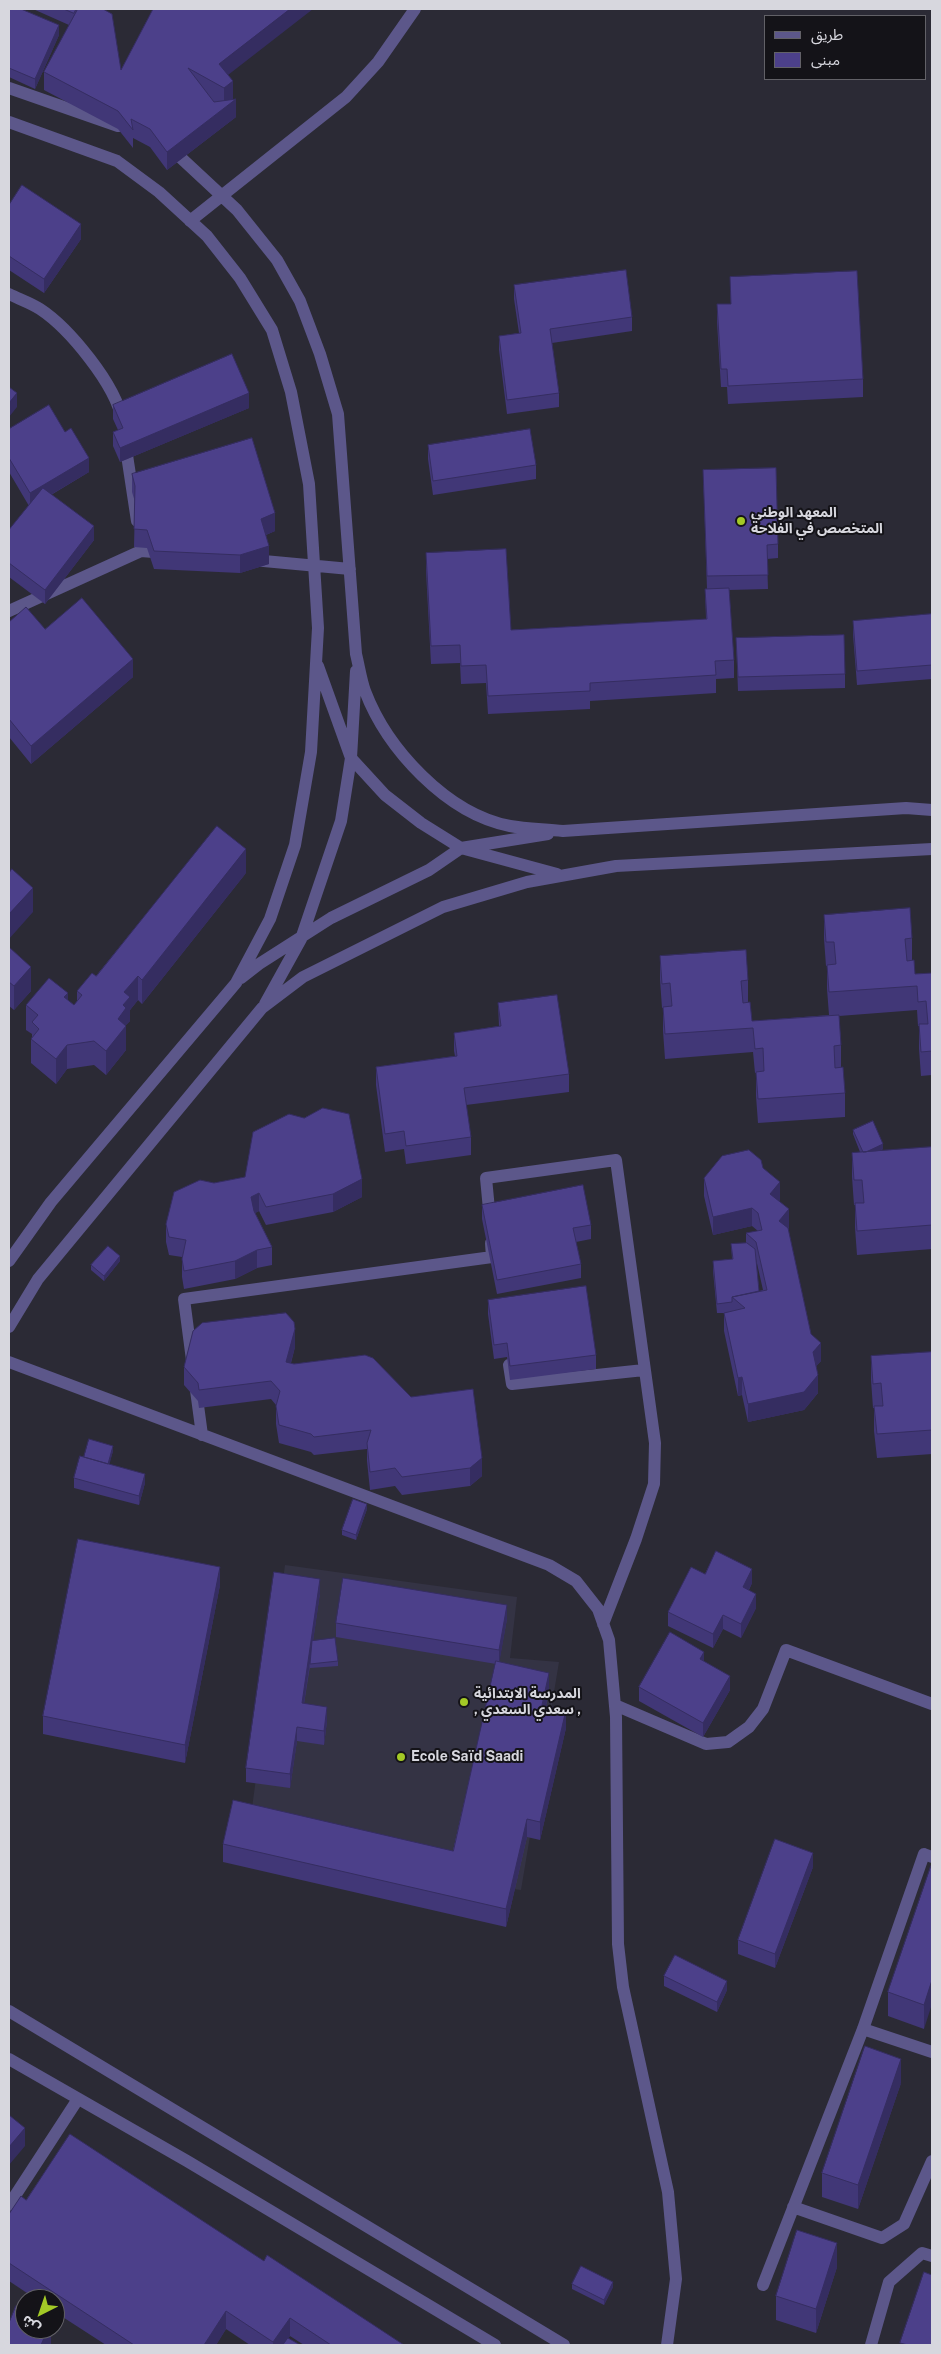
<!DOCTYPE html>
<html>
<head>
<meta charset="utf-8">
<style>
	body { margin:0 }
	#map { position:relative; width:941px; height:2354px; overflow:hidden; background:#2b2a35; font-family:"Public Sans","Noto Sans Arabic",sans-serif }
	canvas { display:block }
	.frame { position:absolute; inset:0; border:10px solid #d7d7de; pointer-events:none }
	.legend { position:absolute; left:764px; top:15px; width:162px; height:65px; box-sizing:border-box; background:#141318; border:1px solid #626167; margin:0; padding:6px 9px; list-style:none; font-size:15px; color:#d7d7de }
	.legend li { display:flex; align-items:center; gap:10px; height:25px }
	.legend b { width:25px; border:1px solid #626167 }
	.north { position:absolute; left:15px; top:2289px; width:50px; height:50px; box-sizing:border-box; background:#141318; border:1px solid #626167; border-radius:50%; rotate:221deg; font-size:14px; font-weight:700; line-height:20px; text-align:center; color:#d7d7de }
	.north::after { content:''; display:block; margin:auto; width:18px; height:22px; background:#a3c926; clip-path:polygon(50% 0,100% 100%,50% 72%,0 100%) }
</style>
</head>
<body>
<div id="map">
<canvas width="941" height="2354"></canvas>
<div class="frame"></div>
<ul class="legend">
<li><b style="height:6px;background:#5c578a"></b>طريق</li>
<li><b style="height:14px;background:#4c408a"></b>مبنى</li>
</ul>
<div class="north">ش</div>
</div>
<script>
const c = document.querySelector('canvas').getContext('2d');
c.lineJoin = 'round';
function fill(path, color) { c.fillStyle = color; c.fill(path, 'evenodd'); }
function trace(path, color, width, dash) { c.strokeStyle = color; c.lineWidth = width; c.lineCap = dash ? 'butt' : 'round'; c.setLineDash(dash || []); c.stroke(path); }
function write(font, color, halo, rows, align = 'center') {
  c.font = font + ' "Public Sans","Noto Sans Arabic",sans-serif'; c.lineWidth = 4; c.setLineDash([]); c.textBaseline = 'middle'; c.strokeStyle = halo; c.fillStyle = color; for (const [text, x, y, turn = 0] of rows) {
    c.save(); c.translate(x, y); c.rotate((+turn || 0) * Math.PI / 180); c.textAlign = isNaN(turn) ? turn : align; if (halo) c.strokeText(text, 0, 0); c.fillText(text, 0, 0); c.restore();
  }
}
const built = new Path2D(`
	M 285,1565 L 517,1597 L 510,1658 L 559,1662 L 521,1890 L 246,1852 Z`);
const minor = new Path2D(`
	M 9,88 L 118,126
	M 9,122 L 117,161 L 159,192 L 207,236 L 240,278 L 272,330 L 291,392 L 309,484 L 318,628 L 311,752 L 295,845 L 270,919 L 236,983 L 51,1202 L 9,1261
	M 167,151 L 180,157 L 237,210 L 277,260 L 300,301 L 320,354 L 338,414 L 356,654 C 359,666 361,680 365,691 C 387,749 447,814 510,826 C 527,829 546,829 563,831 L 906,808 L 932,810
	M 190,221 L 346,97 L 378,62 L 415,9
	M 9,294 C 19,299 31,303 40,309 C 69,328 116,385 122,420
	M 125,442 L 137,521
	M 253,560 L 350,569
	M 9,611 L 141,551 L 166,553
	M 318,666 L 351,758 L 385,795 L 421,823 L 461,848 L 557,874
	M 241,978 L 259,964 L 331,918 L 429,870 L 461,848 L 548,834
	M 265,1004 L 301,939 L 341,821 L 351,758 L 356,671
	M 490,1220 L 486,1178 L 616,1160 L 655,1443 L 654,1484 L 636,1539 L 603,1624
	M 9,1327 L 38,1279 L 262,1008 L 303,977 L 443,907 L 527,882 L 616,866 L 932,849
	M 192,1360 L 184,1299 L 492,1257 L 491,1243
	M 9,1362 L 549,1565 L 576,1581 L 598,1609 L 609,1640 L 616,1717 L 618,1944 L 623,1987 L 668,2192 L 676,2279 L 667,2345
	M 509,1365 L 512,1384 L 644,1370
	M 195,1383 L 202,1435
	M 615,1705 L 706,1744 L 728,1742 L 749,1727 L 763,1709 L 786,1650 L 932,1704
	M 9,2011 L 564,2345
	M 863,2029 L 932,2052
	M 9,2059 L 187,2161 L 495,2345
	M 9,2205 L 78,2099
	M 793,2207 L 882,2238 L 904,2224 L 932,2161
	M 763,2285 L 863,2029 L 924,1854 L 932,1857
	M 871,2345 L 889,2282 L 922,2253 L 932,2256`);
const wall = new Path2D(`
	M 9,9 L 59,35 L 35,89 L 9,77 Z
	M 33,9 L 103,9 L 121,70 L 153,9 L 228,75 L 236,117 L 167,170 L 150,147 L 133,138 L 133,148 L 118,129 L 44,90 L 44,72 L 69,25 Z
	M 9,205 L 81,239 L 44,293 L 9,270 Z
	M 730,277 L 863,379 L 863,397 L 728,404 L 727,387 L 721,387 L 717,322 L 717,304 L 731,304 Z
	M 514,285 L 632,317 L 632,331 L 552,343 L 559,393 L 559,407 L 507,414 L 499,350 L 499,336 L 519,333 L 514,299 Z
	M 113,405 L 249,408 L 120,462 L 113,446 L 113,432 L 118,430 L 113,419 Z
	M 9,429 L 89,472 L 51,495 L 94,540 L 45,604 L 9,577 L 9,530 L 29,506 L 9,472 Z
	M 428,445 L 536,465 L 536,479 L 433,495 L 428,459 Z
	M 703,470 L 778,544 L 778,558 L 767,559 L 768,589 L 729,590 L 734,660 L 734,678 L 716,679 L 716,693 L 590,701 L 590,709 L 488,714 L 486,683 L 461,684 L 460,663 L 431,664 L 426,571 L 426,553 L 511,630 L 706,619 L 705,589 L 707,589 Z
	M 132,474 L 275,531 L 266,535 L 269,564 L 240,573 L 154,569 L 147,548 L 134,547 L 135,502 L 132,492 Z
	M 932,614 L 932,679 L 857,685 L 853,635 L 853,621 Z
	M 9,622 L 133,677 L 31,764 L 9,737 Z
	M 736,638 L 845,674 L 845,688 L 738,691 Z
	M 246,873 L 142,1004 L 138,1000 L 130,1010 L 130,1021 L 126,1025 L 126,1050 L 106,1075 L 94,1065 L 67,1069 L 56,1084 L 31,1063 L 31,1039 L 32,1037 L 32,1034 L 26,1030 L 26,1005 L 74,1005 L 77,1002 L 77,991 L 96,976 Z
	M 824,915 L 912,938 L 912,961 L 915,974 L 932,973 L 932,1075 L 921,1076 L 919,1049 L 919,1026 L 918,1026 L 917,1010 L 839,1016 L 841,1045 L 841,1068 L 845,1093 L 845,1117 L 758,1123 L 756,1096 L 756,1073 L 755,1073 L 753,1052 L 665,1059 L 663,1031 L 663,1008 L 662,1008 L 660,980 L 660,956 L 748,980 L 748,1002 L 752,1021 L 829,1015 L 827,989 L 827,966 L 826,966 L 824,939 Z
	M 9,947 L 31,991 L 14,1010 L 9,1006 Z
	M 498,1003 L 569,1074 L 569,1092 L 466,1105 L 471,1137 L 471,1155 L 406,1164 L 404,1149 L 385,1152 L 376,1085 L 376,1067 L 455,1056 L 454,1051 L 454,1033 L 499,1026 Z
	M 853,1130 L 883,1149 L 880,1151 L 932,1147 L 932,1249 L 857,1255 L 855,1228 L 855,1205 L 854,1205 L 852,1177 L 852,1153 L 860,1152 L 853,1134 Z
	M 763,1168 L 780,1200 L 779,1201 L 789,1227 L 788,1229 L 811,1334 L 821,1361 L 816,1366 L 818,1393 L 804,1410 L 748,1422 L 742,1395 L 738,1396 L 724,1331 L 724,1313 L 717,1313 L 713,1271 L 713,1261 L 732,1259 L 731,1244 L 746,1243 L 746,1233 L 758,1231 L 752,1226 L 713,1235 L 704,1196 L 704,1178 ZM 756,1259 L 763,1290 L 759,1291 Z
	M 245,1177 L 362,1197 L 333,1212 L 266,1225 L 259,1211 L 255,1213 L 272,1247 L 272,1265 L 257,1268 L 235,1279 L 184,1289 L 182,1277 L 182,1257 L 169,1255 L 166,1242 L 166,1224 L 214,1183 Z
	M 482,1205 L 591,1225 L 591,1239 L 576,1242 L 581,1264 L 581,1278 L 497,1294 L 482,1219 Z
	M 120,1261 L 104,1281 L 91,1270 L 91,1265 Z
	M 488,1300 L 596,1355 L 596,1369 L 510,1380 L 507,1357 L 494,1359 L 488,1314 Z
	M 295,1347 L 291,1363 L 294,1364 L 365,1355 L 482,1476 L 470,1486 L 402,1495 L 395,1486 L 370,1490 L 367,1461 L 367,1449 L 314,1455 L 311,1452 L 279,1443 L 276,1424 L 276,1405 L 271,1399 L 199,1408 L 198,1401 L 184,1385 L 184,1367 Z
	M 932,1352 L 932,1454 L 877,1458 L 874,1431 L 874,1408 L 873,1408 L 871,1380 L 871,1356 Z
	M 113,1451 L 109,1464 L 145,1483 L 139,1505 L 74,1488 L 74,1478 L 84,1457 Z
	M 367,1509 L 356,1540 L 342,1535 L 342,1530 Z
	M 705,1574 L 752,1583 L 749,1590 L 756,1608 L 741,1638 L 723,1629 L 713,1648 L 668,1626 L 668,1612 Z
	M 220,1585 L 185,1763 L 43,1734 L 43,1716 Z
	M 320,1593 L 313,1641 L 338,1661 L 338,1666 L 310,1668 L 310,1666 L 304,1704 L 327,1721 L 324,1745 L 297,1741 L 290,1788 L 246,1782 L 246,1768 Z
	M 507,1619 L 499,1662 L 549,1691 L 546,1706 L 566,1728 L 540,1840 L 527,1837 L 506,1927 L 223,1862 L 223,1844 L 453,1851 L 496,1664 L 336,1637 L 336,1623 Z
	M 704,1662 L 730,1690 L 703,1737 L 639,1701 L 639,1687 Z
	M 813,1867 L 775,1968 L 738,1954 L 738,1940 Z
	M 932,1867 L 924,2029 L 888,2016 L 888,1992 Z
	M 664,1976 L 727,1990 L 717,2012 L 664,1986 Z
	M 901,2083 L 858,2209 L 822,2197 L 822,2173 Z
	M 26,2200 L 264,2261 L 404,2345 L 304,2345 L 290,2336 L 288,2338 L 300,2345 L 250,2345 L 226,2329 L 216,2345 L 106,2345 L 55,2312 L 55,2299 L 36,2299 L 9,2281 L 9,2214 Z
	M 837,2267 L 816,2333 L 776,2320 L 776,2296 Z
	M 572,2284 L 613,2287 L 604,2305 L 572,2289 Z`);
const shadedWall = new Path2D(`
	M 290,9 L 313,9 L 219,82 L 219,64 Z
	M 59,25 L 59,35 L 35,89 L 35,79 Z
	M 233,81 L 233,99 L 224,106 L 224,88 Z
	M 236,99 L 236,117 L 167,170 L 167,152 Z
	M 81,224 L 81,239 L 44,293 L 44,279 Z
	M 17,393 L 17,407 L 9,417 L 9,403 Z
	M 249,393 L 249,408 L 120,462 L 120,448 Z
	M 89,458 L 89,472 L 30,507 L 30,493 Z
	M 275,513 L 275,531 L 261,537 L 261,519 Z
	M 94,526 L 94,540 L 45,604 L 45,590 Z
	M 269,546 L 269,564 L 240,573 L 240,555 Z
	M 133,659 L 133,677 L 31,764 L 31,746 Z
	M 246,849 L 246,873 L 142,1004 L 142,980 Z
	M 33,888 L 33,912 L 9,939 L 9,914 Z
	M 31,967 L 31,991 L 14,1010 L 14,986 Z
	M 138,976 L 138,1000 L 130,1010 L 130,1021 L 126,1025 L 126,1050 L 106,1075 L 106,1051 L 123,1005 L 124,992 Z
	M 68,993 L 68,1017 L 64,997 Z
	M 67,1045 L 67,1069 L 56,1084 L 56,1059 Z
	M 883,1144 L 883,1149 L 863,1158 L 863,1153 Z
	M 362,1179 L 362,1197 L 333,1212 L 333,1194 Z
	M 780,1182 L 780,1200 L 770,1212 L 770,1194 Z
	M 259,1193 L 259,1211 L 251,1215 L 251,1197 Z
	M 752,1208 L 752,1226 L 713,1235 L 713,1217 Z
	M 789,1209 L 789,1227 L 779,1239 L 779,1221 Z
	M 257,1250 L 257,1268 L 235,1279 L 235,1261 Z
	M 120,1256 L 120,1261 L 104,1281 L 104,1276 Z
	M 295,1329 L 295,1347 L 286,1380 L 286,1362 Z
	M 821,1343 L 821,1361 L 813,1370 L 813,1352 Z
	M 818,1375 L 818,1393 L 804,1410 L 748,1422 L 748,1404 Z
	M 742,1377 L 742,1395 L 738,1396 L 738,1378 Z
	M 113,1446 L 113,1451 L 108,1470 L 108,1465 Z
	M 482,1458 L 482,1476 L 470,1486 L 470,1468 Z
	M 145,1474 L 145,1483 L 139,1505 L 139,1496 Z
	M 367,1504 L 367,1509 L 356,1540 L 356,1535 Z
	M 220,1567 L 220,1585 L 185,1763 L 185,1745 Z
	M 752,1569 L 752,1583 L 743,1601 L 743,1587 Z
	M 320,1579 L 320,1593 L 302,1717 L 302,1703 Z
	M 756,1594 L 756,1608 L 741,1638 L 741,1624 Z
	M 507,1605 L 507,1619 L 499,1664 L 499,1650 Z
	M 723,1615 L 723,1629 L 713,1648 L 713,1634 Z
	M 704,1652 L 704,1666 L 700,1659 Z
	M 549,1673 L 549,1691 L 542,1723 L 542,1705 Z
	M 730,1676 L 730,1690 L 703,1737 L 703,1723 Z
	M 327,1707 L 327,1721 L 324,1745 L 324,1731 Z
	M 566,1710 L 566,1728 L 540,1840 L 540,1822 Z
	M 297,1727 L 297,1741 L 290,1788 L 290,1774 Z
	M 527,1819 L 527,1837 L 506,1927 L 506,1909 Z
	M 813,1853 L 813,1867 L 775,1968 L 775,1954 Z
	M 932,1980 L 932,2004 L 924,2029 L 924,2005 Z
	M 727,1981 L 727,1990 L 717,2012 L 717,2002 Z
	M 901,2059 L 901,2083 L 858,2209 L 858,2185 Z
	M 25,2128 L 25,2146 L 9,2165 L 9,2147 Z
	M 837,2243 L 837,2267 L 816,2333 L 816,2309 Z
	M 613,2282 L 613,2287 L 604,2305 L 604,2300 Z
	M 226,2311 L 226,2329 L 216,2345 L 204,2345 Z
	M 290,2318 L 290,2336 L 283,2345 L 273,2345 L 273,2342 Z
	M 48,2329 L 51,2329 L 51,2345 L 41,2345 Z`);
const building = new Path2D(`
	M 9,9 L 21,9 L 59,25 L 35,79 L 9,68 Z
	M 64,9 L 76,9 L 74,13 Z
	M 78,9 L 103,9 L 112,14 L 121,70 L 153,9 L 290,9 L 219,64 L 233,81 L 224,88 L 188,68 L 214,102 L 236,99 L 167,152 L 150,129 L 131,119 L 133,130 L 118,111 L 44,72 Z
	M 22,185 L 81,224 L 44,279 L 9,256 L 9,205 Z
	M 626,270 L 632,317 L 550,329 L 559,393 L 507,400 L 499,336 L 521,333 L 514,285 Z
	M 857,271 L 863,379 L 728,386 L 727,369 L 721,369 L 717,304 L 731,304 L 730,277 Z
	M 232,354 L 249,393 L 120,448 L 113,432 L 123,428 L 113,405 Z
	M 9,387 L 17,393 L 9,403 Z
	M 49,405 L 65,432 L 71,428 L 89,458 L 30,493 L 9,458 L 9,429 Z
	M 530,429 L 536,465 L 433,481 L 428,445 Z
	M 252,438 L 275,513 L 261,519 L 269,546 L 240,555 L 154,551 L 147,530 L 134,529 L 135,486 L 132,474 Z
	M 776,468 L 778,544 L 767,545 L 768,575 L 707,576 L 703,470 Z
	M 43,488 L 94,526 L 45,590 L 9,563 L 9,530 Z
	M 506,549 L 511,630 L 707,619 L 705,589 L 729,588 L 734,660 L 715,661 L 716,675 L 590,683 L 590,691 L 488,696 L 486,665 L 461,666 L 460,645 L 431,646 L 426,553 Z
	M 82,598 L 133,659 L 31,746 L 9,719 L 9,622 L 26,607 L 45,629 Z
	M 932,614 L 932,665 L 857,671 L 853,621 Z
	M 844,635 L 845,674 L 738,677 L 736,638 Z
	M 217,826 L 246,849 L 142,980 L 138,976 L 124,992 L 130,997 L 123,1005 L 126,1008 L 118,1019 L 126,1026 L 106,1051 L 94,1041 L 67,1045 L 56,1059 L 31,1039 L 39,1029 L 32,1022 L 38,1015 L 26,1005 L 49,978 L 68,993 L 64,997 L 74,1005 L 82,995 L 77,991 L 92,973 L 96,976 Z
	M 12,869 L 33,888 L 9,914 L 9,873 Z
	M 910,908 L 912,938 L 905,939 L 907,961 L 914,960 L 915,974 L 932,973 L 932,1051 L 921,1052 L 919,1024 L 928,1024 L 926,1001 L 918,1002 L 917,986 L 829,992 L 827,965 L 836,964 L 834,942 L 826,942 L 824,915 Z
	M 9,947 L 31,967 L 14,986 L 9,982 Z
	M 746,950 L 748,980 L 741,981 L 743,1003 L 750,1002 L 752,1021 L 839,1015 L 841,1045 L 834,1046 L 835,1068 L 843,1067 L 845,1093 L 758,1099 L 756,1072 L 764,1071 L 763,1048 L 755,1049 L 753,1028 L 665,1034 L 663,1007 L 672,1006 L 670,983 L 662,984 L 660,956 Z
	M 557,995 L 569,1074 L 464,1088 L 471,1137 L 406,1146 L 404,1131 L 385,1134 L 376,1067 L 457,1056 L 454,1033 L 501,1026 L 498,1003 Z
	M 323,1108 L 349,1114 L 362,1179 L 333,1194 L 266,1207 L 259,1193 L 251,1197 L 254,1211 L 272,1247 L 257,1250 L 235,1261 L 184,1271 L 182,1259 L 186,1240 L 169,1237 L 166,1224 L 174,1192 L 200,1180 L 214,1183 L 245,1177 L 253,1132 L 289,1114 L 304,1118 Z
	M 873,1121 L 883,1144 L 866,1152 L 863,1152 L 853,1130 Z
	M 932,1147 L 932,1225 L 857,1231 L 855,1203 L 864,1203 L 862,1180 L 854,1180 L 852,1153 Z
	M 749,1150 L 761,1160 L 763,1168 L 780,1182 L 770,1194 L 789,1209 L 779,1221 L 788,1228 L 811,1334 L 821,1343 L 813,1352 L 818,1375 L 804,1392 L 748,1404 L 742,1377 L 738,1378 L 724,1313 L 745,1308 L 732,1297 L 767,1290 L 756,1242 L 746,1233 L 762,1230 L 758,1213 L 752,1208 L 713,1217 L 704,1178 L 722,1156 Z
	M 583,1185 L 591,1225 L 573,1228 L 581,1264 L 497,1280 L 482,1205 Z
	M 747,1243 L 755,1249 L 759,1291 L 732,1297 L 732,1302 L 717,1304 L 713,1261 L 733,1259 L 731,1244 Z
	M 108,1246 L 120,1256 L 104,1276 L 91,1265 Z
	M 586,1286 L 596,1355 L 510,1366 L 507,1343 L 494,1345 L 488,1300 Z
	M 286,1313 L 294,1322 L 295,1329 L 286,1362 L 294,1364 L 365,1355 L 373,1358 L 411,1397 L 473,1389 L 482,1458 L 470,1468 L 402,1477 L 395,1468 L 370,1472 L 367,1443 L 371,1430 L 314,1437 L 311,1434 L 279,1425 L 276,1406 L 280,1391 L 271,1381 L 199,1390 L 198,1383 L 184,1367 L 193,1331 L 202,1323 Z
	M 932,1352 L 932,1430 L 877,1434 L 874,1406 L 883,1406 L 881,1383 L 873,1384 L 871,1356 Z
	M 89,1439 L 113,1446 L 108,1464 L 84,1457 Z
	M 80,1456 L 145,1474 L 139,1496 L 74,1478 Z
	M 353,1499 L 367,1504 L 356,1535 L 342,1530 Z
	M 78,1539 L 220,1567 L 185,1745 L 43,1716 Z
	M 716,1551 L 752,1569 L 743,1587 L 756,1594 L 741,1624 L 723,1615 L 713,1634 L 668,1612 L 691,1567 L 705,1574 Z
	M 274,1572 L 320,1579 L 302,1703 L 327,1707 L 324,1731 L 297,1727 L 290,1774 L 246,1768 Z
	M 343,1578 L 507,1605 L 499,1650 L 336,1623 Z
	M 670,1632 L 704,1652 L 700,1659 L 730,1676 L 703,1723 L 639,1687 Z
	M 335,1638 L 338,1661 L 310,1664 L 312,1641 Z
	M 496,1661 L 549,1673 L 542,1705 L 566,1710 L 540,1822 L 527,1819 L 506,1909 L 223,1844 L 233,1800 L 453,1851 Z
	M 775,1839 L 813,1853 L 775,1954 L 738,1940 Z
	M 931,1866 L 932,1867 L 932,1980 L 924,2005 L 888,1992 Z
	M 675,1955 L 727,1981 L 717,2002 L 664,1976 Z
	M 865,2046 L 901,2059 L 858,2185 L 822,2173 Z
	M 9,2115 L 25,2128 L 9,2147 Z
	M 70,2134 L 264,2261 L 267,2255 L 404,2345 L 331,2345 L 290,2318 L 273,2342 L 226,2311 L 204,2345 L 134,2345 L 9,2263 L 9,2214 L 21,2196 L 26,2200 Z
	M 797,2230 L 837,2243 L 816,2309 L 776,2296 Z
	M 581,2266 L 613,2282 L 604,2300 L 572,2284 Z
	M 924,2272 L 932,2275 L 932,2345 L 908,2345 L 900,2343 Z
	M 16,2306 L 25,2310 L 25,2329 L 48,2329 L 41,2345 L 9,2345 L 9,2323 Z
	M 288,2338 L 300,2345 L 283,2345 Z`);
const markers = [
	[741,521,5,"#a3c926"],
	[464,1702,5,"#a3c926"],
	[401,1757,5,"#a3c926"]
];
const poiNames = [
	["المعهد الوطني",751,513],
	["المتخصص في الفلاحة",751,529],
	["المدرسة الابتدائية",474,1694],
	[", سعدي السعدي ,",474,1710],
	["Ecole Saïd Saadi",411,1757]
];
fill(built, '#343344');
trace(minor, '#5c578a', 12);
fill(wall, '#413777');
fill(shadedWall, '#352d61');
fill(building, '#4c408a');
trace(building, '#352d61', 1);
for (const [x, y, r, color] of markers) { const dot = new Path2D(); dot.arc(x, y, r, 0, 2 * Math.PI); c.fillStyle = color; c.fill(dot); trace(dot, '#141318', 2); }
write('bold 14px', '#d7d7de', '#141318', poiNames, 'left');
</script>
</body>
</html>
